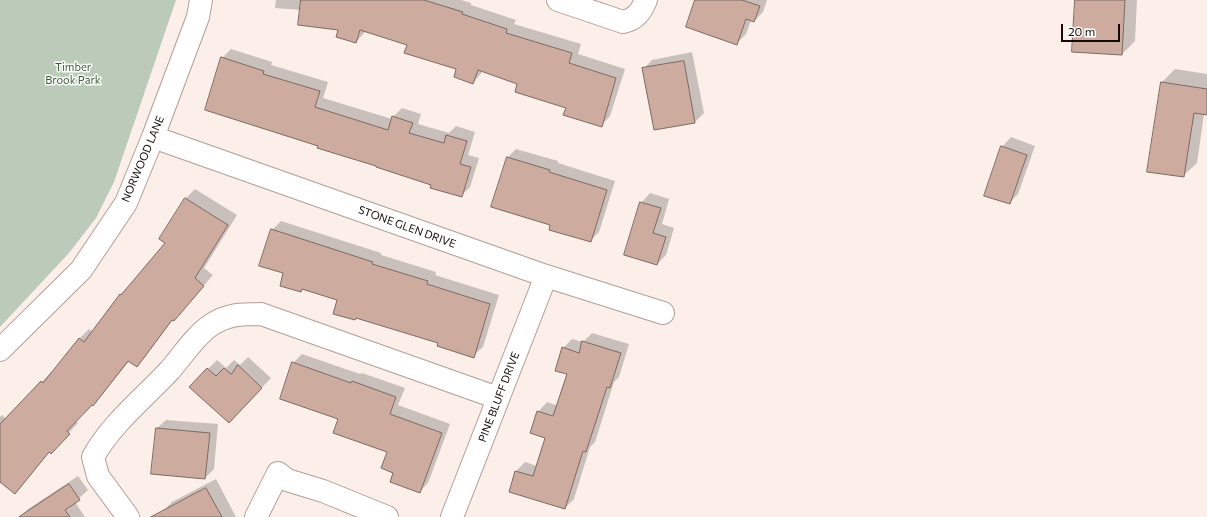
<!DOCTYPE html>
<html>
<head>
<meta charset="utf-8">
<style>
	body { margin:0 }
	#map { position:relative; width:1207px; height:517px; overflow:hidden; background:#fcefea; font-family:Commissioner,sans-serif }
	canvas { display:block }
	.scale { position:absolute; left:1061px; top:24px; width:59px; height:18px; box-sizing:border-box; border:2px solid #120b08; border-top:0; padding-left:5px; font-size:12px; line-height:14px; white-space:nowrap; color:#120b08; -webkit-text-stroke:3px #fff; paint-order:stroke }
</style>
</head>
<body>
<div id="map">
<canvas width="1207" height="517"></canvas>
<div class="scale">20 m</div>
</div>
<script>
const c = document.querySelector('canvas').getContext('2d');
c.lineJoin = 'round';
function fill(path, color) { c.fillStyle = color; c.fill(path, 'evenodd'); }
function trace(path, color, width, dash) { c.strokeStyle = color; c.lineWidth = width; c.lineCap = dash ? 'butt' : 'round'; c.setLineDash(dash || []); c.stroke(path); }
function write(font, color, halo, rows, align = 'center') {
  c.font = font + ' Commissioner,sans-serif'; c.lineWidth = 3; c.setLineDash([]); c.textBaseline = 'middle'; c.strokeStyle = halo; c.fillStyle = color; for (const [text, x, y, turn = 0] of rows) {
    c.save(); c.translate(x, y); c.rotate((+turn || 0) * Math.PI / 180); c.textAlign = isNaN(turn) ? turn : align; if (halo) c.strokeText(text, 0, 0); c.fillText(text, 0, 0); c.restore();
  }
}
const green = new Path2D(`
	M 0,0 L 176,0 L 114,182 L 96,218 L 69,253 L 0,327 Z`);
const shadow = new Path2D(`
	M 276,0 L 330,0 L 301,10 L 275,8 Z
	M 348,0 L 461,0 L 471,3 L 471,5 L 516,20 L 514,24 L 581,44 L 578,54 L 625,69 L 610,116 L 601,126 L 567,107 L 518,84 L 483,71 L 473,83 L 457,69 L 408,44 L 366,31 L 356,42 Z
	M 696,0 L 767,0 L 763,12 L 754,21 L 751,20 L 746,34 L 737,43 Z
	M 1076,0 L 1137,0 L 1135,41 L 1122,54 Z
	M 231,49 L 272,62 L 271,65 L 328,82 L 323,98 L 392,119 L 393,117 L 402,108 L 421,114 L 418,124 L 449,133 L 456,126 L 475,132 L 468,155 L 479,158 L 470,187 L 461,196 L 432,184 L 319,145 L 222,58 Z
	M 692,52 L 704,113 L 695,122 L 643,69 L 652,60 Z
	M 1175,69 L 1207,74 L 1207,114 L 1204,114 L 1197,163 L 1183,176 L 1148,171 L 1162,82 Z
	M 1011,137 L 1035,146 L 1018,194 L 1009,203 L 1002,147 Z
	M 516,149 L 558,161 L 558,163 L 615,181 L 599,232 L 590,241 L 552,225 L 507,158 Z
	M 195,189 L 237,215 L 204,268 L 213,275 L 183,310 L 173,319 L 146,356 L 136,366 L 130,360 L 102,395 L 76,421 L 78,423 L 51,452 L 50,451 L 24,483 L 15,493 L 0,481 L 0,417 L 2,415 L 6,419 L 42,382 L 51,372 L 52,373 L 79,339 L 89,329 L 93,332 L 120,295 L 130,285 L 166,242 L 185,199 Z
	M 650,193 L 669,199 L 662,224 L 674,228 L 666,255 L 657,264 L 641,203 Z
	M 281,221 L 381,253 L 381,255 L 436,272 L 435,275 L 499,295 L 483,347 L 473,356 L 338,299 L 303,289 L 301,291 L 285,273 L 272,230 Z
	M 592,333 L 629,344 L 619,377 L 614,382 L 595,442 L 590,447 L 574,499 L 565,508 L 510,491 L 516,471 L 525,462 L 537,466 L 546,438 L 538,412 L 547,402 L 558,406 L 568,374 L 563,348 L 572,339 L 583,342 Z
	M 302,354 L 360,374 L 362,373 L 405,388 L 398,405 L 450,424 L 428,483 L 419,492 L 395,472 L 388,452 L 339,419 L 293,363 Z
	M 248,357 L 271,378 L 238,413 L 208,369 L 217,360 L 226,368 L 234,360 L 240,365 Z
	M 166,420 L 218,424 L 214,469 L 205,478 L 152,474 L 156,429 Z
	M 78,476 L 88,490 L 75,502 L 85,517 L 20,517 L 28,509 Z
	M 216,479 L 236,517 L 166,517 L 163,511 L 172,502 Z`);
const building = new Path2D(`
	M 301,0 L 424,0 L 463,12 L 462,14 L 507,29 L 506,33 L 572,53 L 569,63 L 616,78 L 602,127 L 563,115 L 566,108 L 515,92 L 517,84 L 478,70 L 473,84 L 454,77 L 456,69 L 404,53 L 407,45 L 360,30 L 356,43 L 336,37 L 338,30 L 298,25 Z
	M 695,0 L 742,0 L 760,6 L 754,22 L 746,19 L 737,45 L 686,27 Z
	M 1075,0 L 1125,0 L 1122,55 L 1072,52 Z
	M 221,57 L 264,71 L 263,74 L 320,91 L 315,107 L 388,130 L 392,116 L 413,123 L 409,133 L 444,143 L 446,135 L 467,141 L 460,164 L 471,167 L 462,197 L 430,188 L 431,185 L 376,167 L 376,166 L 317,148 L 318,146 L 205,110 Z
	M 684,61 L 695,123 L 654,130 L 642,68 Z
	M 1161,82 L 1207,89 L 1207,115 L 1194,113 L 1184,177 L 1147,172 Z
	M 1001,146 L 1027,155 L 1010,204 L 984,196 Z
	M 507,157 L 550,170 L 549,172 L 607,190 L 591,242 L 549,230 L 550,225 L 491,207 Z
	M 185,198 L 228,225 L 195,278 L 204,286 L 174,321 L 172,320 L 137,367 L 128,361 L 93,406 L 92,405 L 67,431 L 70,434 L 51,454 L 49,452 L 15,494 L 0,482 L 0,424 L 41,381 L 43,383 L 79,338 L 84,342 L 120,294 L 121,295 L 165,243 L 159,239 Z
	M 640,202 L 661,208 L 653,233 L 666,237 L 657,265 L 624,255 Z
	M 271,229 L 373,262 L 372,264 L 428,281 L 427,284 L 490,304 L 474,358 L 437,346 L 438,343 L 356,318 L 355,320 L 333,314 L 337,300 L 302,289 L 301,292 L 280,286 L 283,273 L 259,266 Z
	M 582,341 L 621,353 L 610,388 L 607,387 L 586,452 L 583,451 L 565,509 L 509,492 L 515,471 L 533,476 L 545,438 L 530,433 L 537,411 L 553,416 L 567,374 L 555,371 L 562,347 L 579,353 Z
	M 292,362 L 351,383 L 352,381 L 396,397 L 390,414 L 442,433 L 420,493 L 390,482 L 393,473 L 381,468 L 387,452 L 333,433 L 338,419 L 280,399 Z
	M 238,365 L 262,388 L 229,423 L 189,387 L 207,368 L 216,376 L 224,368 L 231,374 Z
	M 156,428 L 210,433 L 205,479 L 151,474 Z
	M 69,484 L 80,500 L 65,510 L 70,517 L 19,517 Z
	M 206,488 L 222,517 L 151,517 Z`);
const minor = new Path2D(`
	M 558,0 L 623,22 C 636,19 641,12 646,0
	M 153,137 L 546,276 L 663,313
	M 0,350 L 81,270 L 126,203 L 153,137 L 198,17 L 201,0
	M 128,517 L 98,476 L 93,457 C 112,423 144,398 170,370 C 182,356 197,334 211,325 C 228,314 241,314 261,314 L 498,398
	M 256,517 L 278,473 L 287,480 L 323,491 L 387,517
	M 452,517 L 546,276`);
const parkNames = [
	["Timber",73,67],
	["Brook Park",73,80]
];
const streetNames = [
	["NORWOOD LANE",143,159,-67],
	["STONE GLEN DRIVE",407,227,20],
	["PINE BLUFF DRIVE",499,397,-69]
];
fill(green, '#bccbb9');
fill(shadow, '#0003');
fill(building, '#cdab9e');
trace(building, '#7c6962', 1);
trace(minor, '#b29e96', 24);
trace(minor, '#fff', 22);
write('11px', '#395b34', '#fff', parkNames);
write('11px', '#120b08', '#fff', streetNames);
</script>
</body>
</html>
